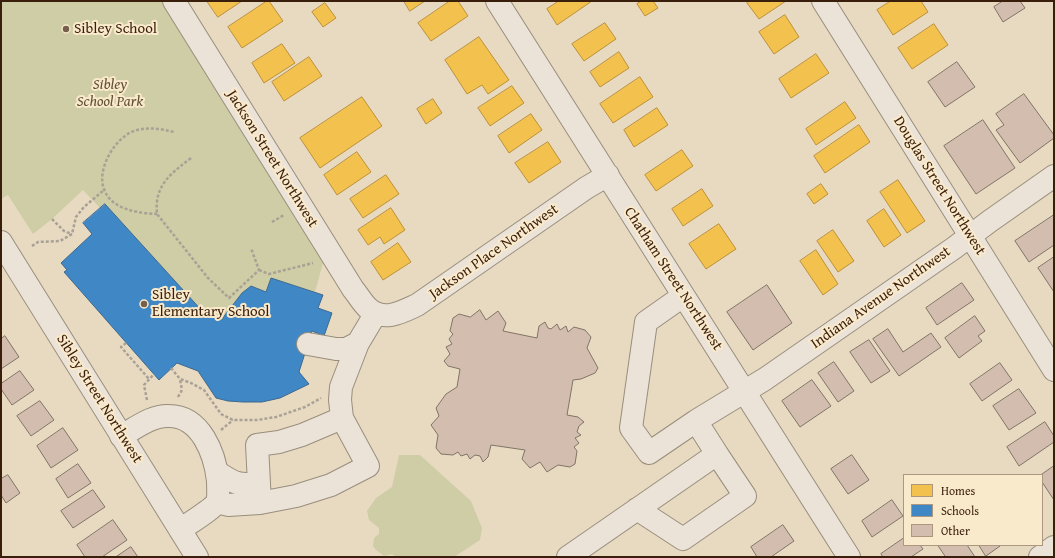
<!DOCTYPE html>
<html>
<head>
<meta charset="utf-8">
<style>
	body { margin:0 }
	#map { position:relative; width:1055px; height:558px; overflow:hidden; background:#e8dac1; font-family:"Gentium Book Plus",serif }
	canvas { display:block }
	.frame { position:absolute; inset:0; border:2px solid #3a1e0c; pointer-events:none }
	.legend { position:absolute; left:903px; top:474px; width:140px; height:72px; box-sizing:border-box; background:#faeacc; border:1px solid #ad987f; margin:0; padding:5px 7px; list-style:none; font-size:12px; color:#3a1e0c }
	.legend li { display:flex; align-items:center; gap:8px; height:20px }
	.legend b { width:20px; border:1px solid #ad987f }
</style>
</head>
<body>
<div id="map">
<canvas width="1055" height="558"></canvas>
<div class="frame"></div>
<ul class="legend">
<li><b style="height:11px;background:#f2c14e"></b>Homes</li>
<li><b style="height:11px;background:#3f88c5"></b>Schools</li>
<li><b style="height:11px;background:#d3bdae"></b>Other</li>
</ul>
</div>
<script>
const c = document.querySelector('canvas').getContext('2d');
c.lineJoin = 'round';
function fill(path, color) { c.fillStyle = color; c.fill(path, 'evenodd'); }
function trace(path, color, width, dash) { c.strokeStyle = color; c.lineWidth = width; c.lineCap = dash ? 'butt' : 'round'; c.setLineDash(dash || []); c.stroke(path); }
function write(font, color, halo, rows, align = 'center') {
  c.font = font + ' "Gentium Book Plus",serif'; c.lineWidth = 4; c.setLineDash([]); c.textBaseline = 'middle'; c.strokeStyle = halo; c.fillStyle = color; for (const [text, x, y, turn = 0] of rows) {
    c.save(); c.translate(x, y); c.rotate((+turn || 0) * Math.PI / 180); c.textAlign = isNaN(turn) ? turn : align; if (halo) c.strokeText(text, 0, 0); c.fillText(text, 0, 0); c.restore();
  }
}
const green = new Path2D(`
	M 1,1 L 161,1 L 323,263 L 315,292 L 271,278 L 266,292 L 251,286 C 239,295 229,307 222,320 L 204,313 L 105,204 L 100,208 L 83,190 L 52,219 L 33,234 L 8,195 L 1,199 Z
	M 399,455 L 420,455 L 471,501 L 482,528 L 480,540 L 454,557 L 415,556 L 396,557 L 392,554 L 384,556 L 376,550 L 373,546 L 374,538 L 379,534 L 379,528 L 369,520 L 367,511 L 376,498 L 392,487 Z`);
const homes = new Path2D(`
	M 207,1 L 242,1 L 218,17 Z
	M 267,1 L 269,1 L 283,21 L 242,48 L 228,27 Z
	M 404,1 L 425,1 L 410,11 Z
	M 450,1 L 458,1 L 468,16 L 431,41 L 418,23 Z
	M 559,1 L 592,1 L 557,25 L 547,9 Z
	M 642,1 L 653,1 L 658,8 L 645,16 L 637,4 Z
	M 750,1 L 786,1 L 759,19 L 747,3 Z
	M 891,1 L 921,1 L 928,12 L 893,35 L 877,10 Z
	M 325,3 L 336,18 L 323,27 L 312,12 Z
	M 785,15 L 799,37 L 774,54 L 759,32 Z
	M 605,23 L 616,39 L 584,61 L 572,44 Z
	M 934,24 L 948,45 L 912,69 L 898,48 Z
	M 479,37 L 509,80 L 488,94 L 482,85 L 467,94 L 445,60 Z
	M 282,44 L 295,63 L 264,83 L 252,63 Z
	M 619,52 L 629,68 L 600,87 L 590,72 Z
	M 816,54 L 829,73 L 791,98 L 779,79 Z
	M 309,57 L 322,76 L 284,101 L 272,82 Z
	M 640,77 L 653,97 L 613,123 L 600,104 Z
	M 512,86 L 524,103 L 490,126 L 478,108 Z
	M 362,97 L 382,126 L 320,168 L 300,138 Z
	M 433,99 L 442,113 L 426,124 L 417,109 Z
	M 845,102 L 856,118 L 816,145 L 806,129 Z
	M 657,108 L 668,125 L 634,147 L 624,130 Z
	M 531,114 L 542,130 L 509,153 L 498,136 Z
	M 859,125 L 870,142 L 825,173 L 814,156 Z
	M 548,142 L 561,162 L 529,183 L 515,163 Z
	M 682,150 L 693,166 L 656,191 L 645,175 Z
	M 357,152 L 371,172 L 337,195 L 324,175 Z
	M 386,175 L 399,194 L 363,218 L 350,199 Z
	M 898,180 L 925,221 L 907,233 L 880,192 Z
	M 821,184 L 828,194 L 814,204 L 807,194 Z
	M 702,189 L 713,206 L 683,226 L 672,209 Z
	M 391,208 L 405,230 L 384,244 L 380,237 L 368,245 L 358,230 Z
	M 884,209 L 901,235 L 884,247 L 867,221 Z
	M 719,224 L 736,249 L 706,269 L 689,244 Z
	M 833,230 L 854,261 L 838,272 L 817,241 Z
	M 398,243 L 411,262 L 383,280 L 371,262 Z
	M 816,250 L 838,284 L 823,295 L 800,261 Z`);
const schools = new Path2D(`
	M 105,204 L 204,313 L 222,320 L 225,315 L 242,293 L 251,286 L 266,292 L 271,278 L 323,295 L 318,308 L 332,313 L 324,336 L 312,331 L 299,372 L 309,384 L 280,398 L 262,402 L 243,402 L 228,401 L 216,398 L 198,371 L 177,363 L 159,380 L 64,272 L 67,270 L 61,263 L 92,234 L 83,223 Z`);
const building = new Path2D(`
	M 1003,1 L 1020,1 L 1025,8 L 1003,22 L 994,7 Z
	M 957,62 L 975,87 L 945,107 L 928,82 Z
	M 1024,94 L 1054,135 L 1054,138 L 1020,163 L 996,130 L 1004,125 L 996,114 Z
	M 983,120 L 1015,168 L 976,194 L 944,146 Z
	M 1054,215 L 1054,245 L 1029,262 L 1015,241 Z
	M 1054,257 L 1054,292 L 1038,268 Z
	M 962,283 L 974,300 L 937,325 L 926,308 Z
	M 767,285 L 792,323 L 753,350 L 727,312 Z
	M 480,310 L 486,320 L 498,311 L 506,323 L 503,331 L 537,338 L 539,326 L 545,322 L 548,328 L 551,329 L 557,324 L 560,330 L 566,326 L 568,332 L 574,327 L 585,330 L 591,337 L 587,348 L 598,368 L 595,373 L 581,379 L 573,380 L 567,415 L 578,417 L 584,422 L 579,426 L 577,432 L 581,435 L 575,438 L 579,443 L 574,447 L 577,451 L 575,464 L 570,467 L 558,465 L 547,472 L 540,462 L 530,468 L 522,459 L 525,450 L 491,445 L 488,457 L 483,462 L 480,456 L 475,455 L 470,459 L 467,454 L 461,456 L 458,452 L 453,455 L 441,454 L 436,448 L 438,435 L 431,425 L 439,416 L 436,408 L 446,394 L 457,387 L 460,369 L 448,366 L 444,361 L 450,354 L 446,347 L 452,344 L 449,339 L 453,334 L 450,331 L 453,318 L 459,314 L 470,317 Z
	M 975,316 L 985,331 L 978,336 L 982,341 L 959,358 L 945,338 Z
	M 888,329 L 903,352 L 931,333 L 941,347 L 899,376 L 873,339 Z
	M 5,336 L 19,357 L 1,369 L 1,339 Z
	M 869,340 L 890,371 L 871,383 L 850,352 Z
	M 834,362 L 854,391 L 838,402 L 818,373 Z
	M 1000,363 L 1012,380 L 982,401 L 970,384 Z
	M 20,371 L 34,390 L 12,405 L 1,389 L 1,384 Z
	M 812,380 L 831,406 L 800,427 L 782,401 Z
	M 1019,389 L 1036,413 L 1009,430 L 993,406 Z
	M 40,401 L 54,420 L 31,436 L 17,416 Z
	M 1045,422 L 1054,436 L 1054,442 L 1019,466 L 1007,447 Z
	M 63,428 L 78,450 L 51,468 L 37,446 Z
	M 852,455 L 869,480 L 848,494 L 831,469 Z
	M 78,464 L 91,483 L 68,498 L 56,479 Z
	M 1054,466 L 1054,500 L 1042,482 L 1042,475 L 1041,475 Z
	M 8,475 L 20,493 L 6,503 L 1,495 L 1,479 Z
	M 93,490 L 105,507 L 73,528 L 61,511 Z
	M 892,500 L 903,516 L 872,537 L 862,521 Z
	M 113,520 L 127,540 L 102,557 L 85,557 L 77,545 Z
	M 783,525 L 794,541 L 771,557 L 757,557 L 751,547 Z
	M 904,538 L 904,545 L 920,545 L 923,549 L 911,557 L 883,557 L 881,554 Z
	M 938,545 L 967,545 L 975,557 L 946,557 Z
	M 979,545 L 1000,545 L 1000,546 L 986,556 Z
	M 131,547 L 138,557 L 116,557 Z`);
const path = new Path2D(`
	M 191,158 C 170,174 154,186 157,214 L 208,278 L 229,298 L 259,270 L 251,248
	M 157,214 C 139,213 111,210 104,189 C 96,169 116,135 137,130 C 150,127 162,129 174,132
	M 52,219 L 64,231 L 72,234
	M 272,222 L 284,215
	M 32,246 L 38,242 L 60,241 L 72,234 L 76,217 L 84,207 L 104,190
	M 259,270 L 269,274 L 313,263
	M 126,343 L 121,347 L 149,379
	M 171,368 L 180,379 L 191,383 L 204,390 L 221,414 L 233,420 L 257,420 L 276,417 L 305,407 L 321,398
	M 178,397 L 182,390 L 180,379
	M 147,400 L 144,385 L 154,374
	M 221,430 L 233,420`);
const minor = new Path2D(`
	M 174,1 L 353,289 C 358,295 363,304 369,309 C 384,322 402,312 417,305 L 586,188 L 608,175
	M 497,1 L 849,557
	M 823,1 L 1054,370
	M 1,242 L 197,557
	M 683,296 L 646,322 L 631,428 L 649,453 L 696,421
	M 308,344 L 336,349 L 346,349 L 358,343
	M 342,418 L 302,435 L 279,442 L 257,445 L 260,503 L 296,496 L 331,485 L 368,466 L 342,418 L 340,400 L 341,387 L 358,343 L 376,313
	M 121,436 C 136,428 152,415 169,416 C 201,416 215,454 218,481 C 218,487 219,497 217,502 C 213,509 188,524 180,530
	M 217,472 C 234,483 238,486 259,483
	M 217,502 L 228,505 L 260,503
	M 637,509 L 683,539 L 745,496 L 717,454
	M 568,557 L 717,454 L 696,421 L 765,379 L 954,248 L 990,221 L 1054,176
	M 1040,557 L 1054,547`);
const markers = [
	[66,29,4,"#77604b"],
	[144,304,4,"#77604b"]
];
const poiNames = [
	["Sibley School",74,29],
	["Sibley",152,295],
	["Elementary School",152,312]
];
const parkNames = [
	["Sibley",110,85],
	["School Park",110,102]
];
const streetNames = [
	["Jackson Street Northwest",272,159,58],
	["Douglas Street Northwest",939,186,58],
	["Jackson Place Northwest",494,252,-35],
	["Chatham Street Northwest",673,279,57],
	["Indiana Avenue Northwest",881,298,-35],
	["Sibley Street Northwest",99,399,58]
];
fill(green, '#cecda5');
fill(homes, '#f2c14e');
trace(homes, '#bb903a', 1);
fill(schools, '#3f88c5');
trace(schools, '#3e688e', 1);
fill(building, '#d3bdae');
trace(building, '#807466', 1);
trace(minor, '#998e7d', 24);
trace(path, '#a9a196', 2.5, [3, 2]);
trace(minor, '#ebe3d7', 22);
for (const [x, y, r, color] of markers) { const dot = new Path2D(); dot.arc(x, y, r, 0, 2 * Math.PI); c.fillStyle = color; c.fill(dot); trace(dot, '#faeacc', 1.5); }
write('15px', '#3a1e0c', '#faeacc', poiNames, 'left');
write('italic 15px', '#604f33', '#faeacc', parkNames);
write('15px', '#3a1e0c', '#faeacc', streetNames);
</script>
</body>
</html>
